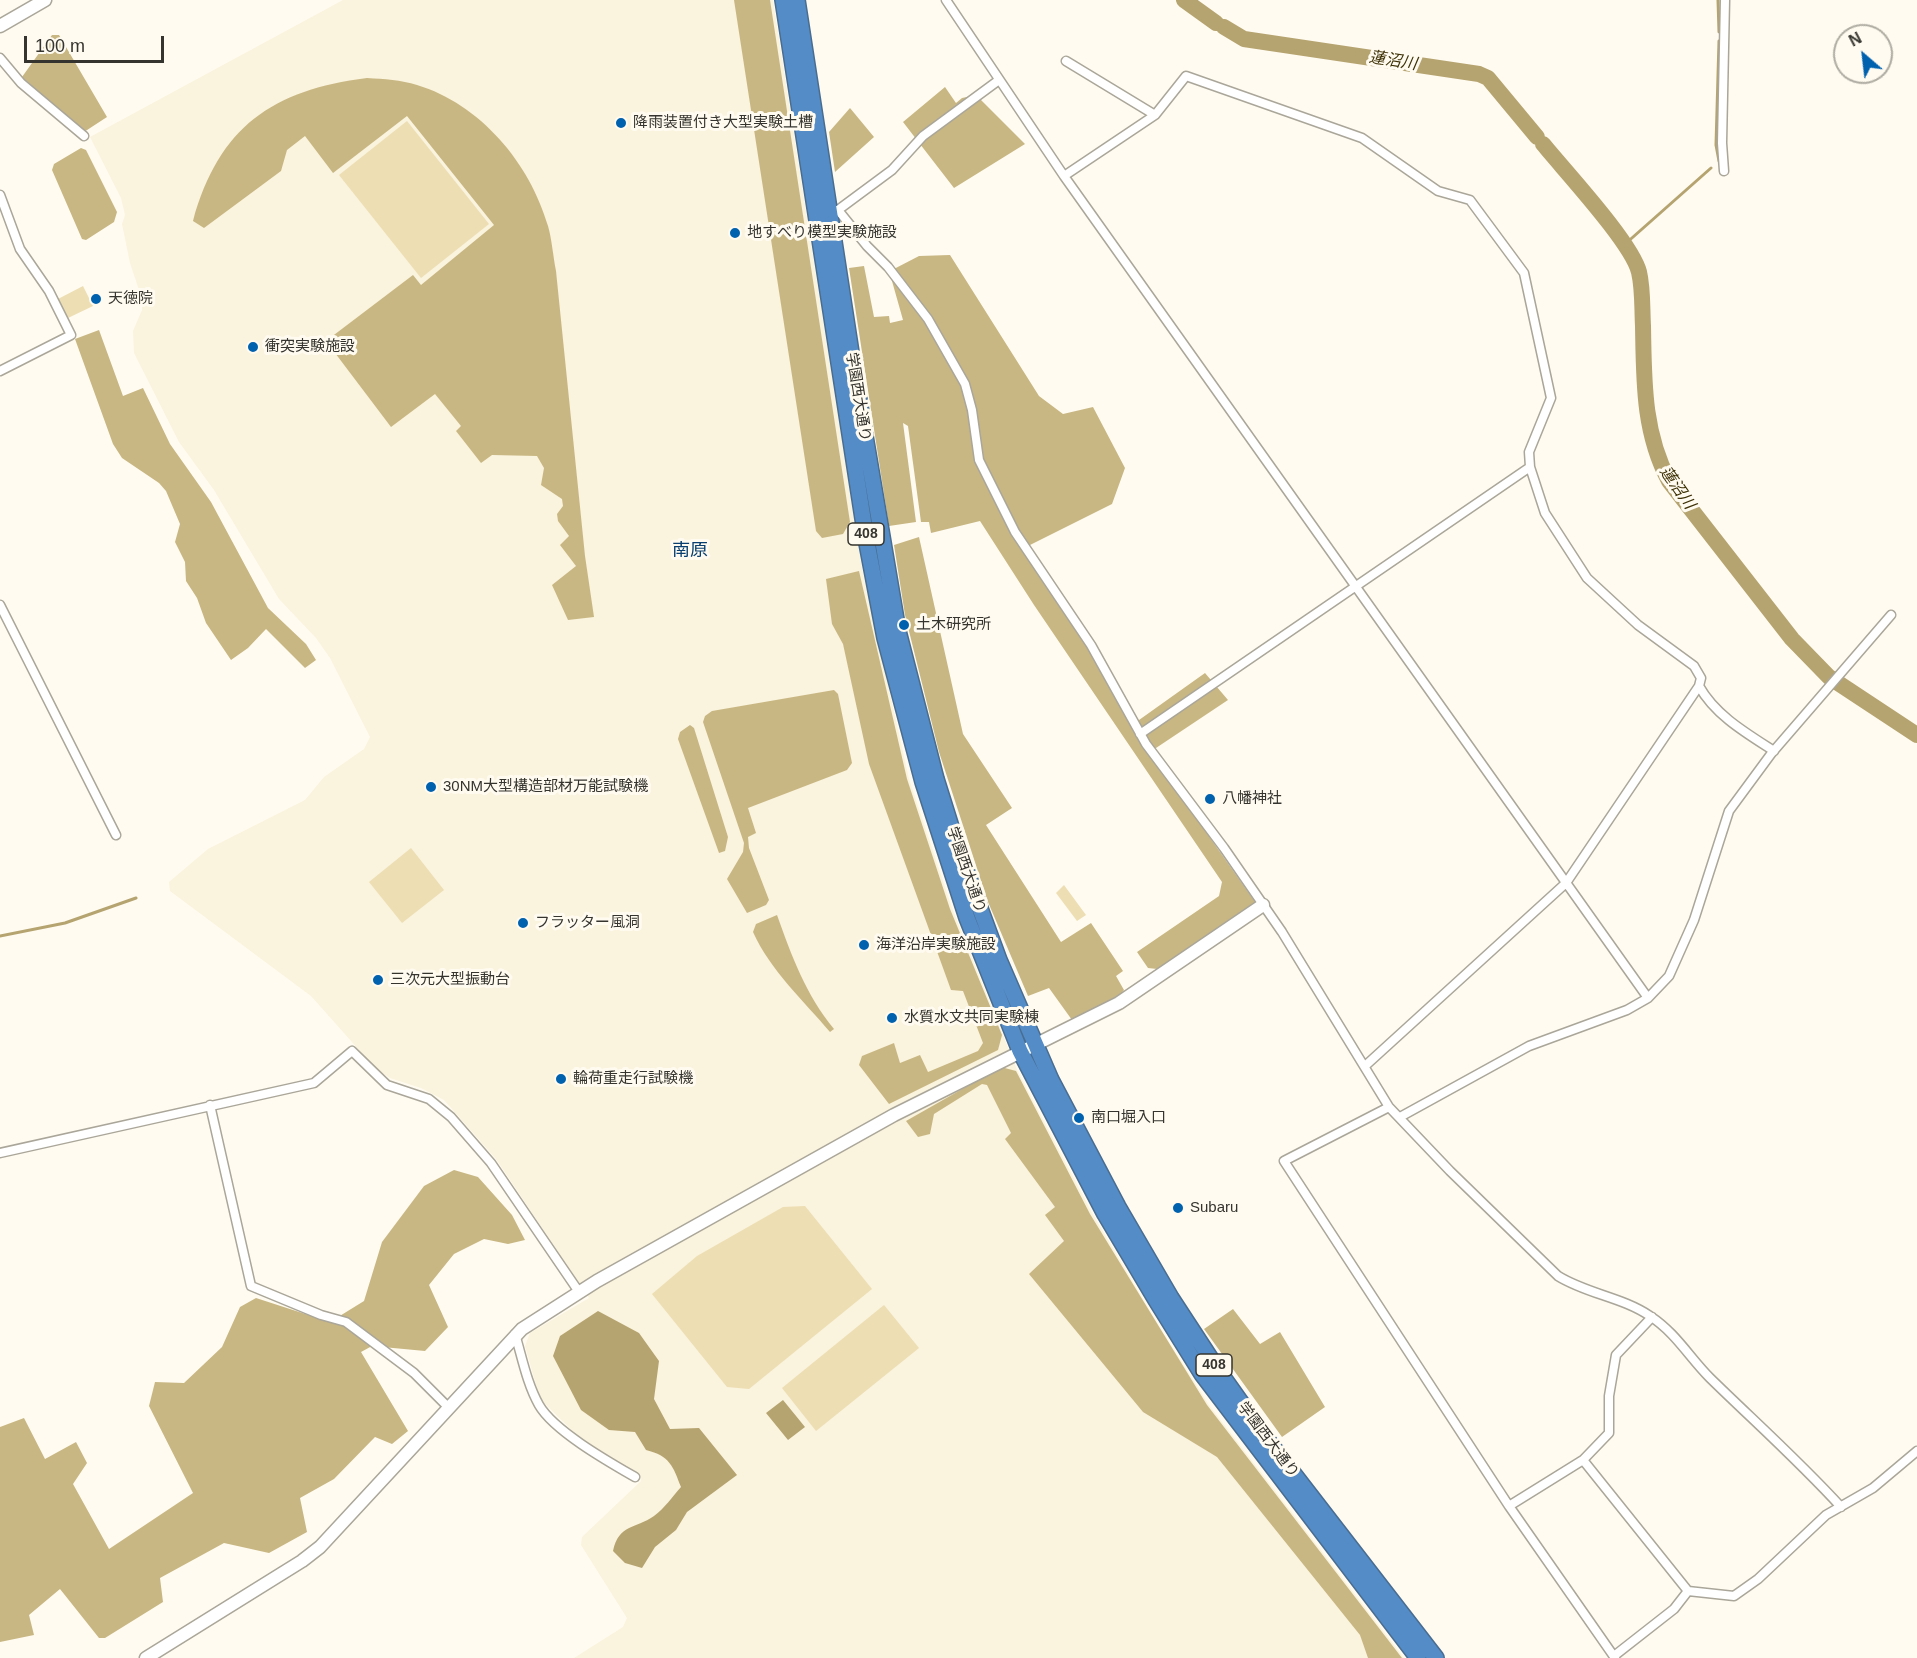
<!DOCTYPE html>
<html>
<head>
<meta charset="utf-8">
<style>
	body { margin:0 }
	#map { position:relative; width:1917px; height:1658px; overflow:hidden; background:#fffbf0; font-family:Helvetica,sans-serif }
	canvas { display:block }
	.north { position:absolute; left:1833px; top:24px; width:60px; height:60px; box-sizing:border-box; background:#fffbf0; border:2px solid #aeaba2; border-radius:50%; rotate:332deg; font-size:16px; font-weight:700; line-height:24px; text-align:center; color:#35342e }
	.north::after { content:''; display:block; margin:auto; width:21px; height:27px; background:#0061ae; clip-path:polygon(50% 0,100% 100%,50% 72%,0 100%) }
	.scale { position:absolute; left:24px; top:36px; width:140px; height:27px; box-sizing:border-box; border:3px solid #35342e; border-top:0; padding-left:8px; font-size:18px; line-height:21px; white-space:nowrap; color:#35342e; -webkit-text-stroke:4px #fffbf0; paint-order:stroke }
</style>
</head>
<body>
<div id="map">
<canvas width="1917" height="1658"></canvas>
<div class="north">N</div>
<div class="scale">100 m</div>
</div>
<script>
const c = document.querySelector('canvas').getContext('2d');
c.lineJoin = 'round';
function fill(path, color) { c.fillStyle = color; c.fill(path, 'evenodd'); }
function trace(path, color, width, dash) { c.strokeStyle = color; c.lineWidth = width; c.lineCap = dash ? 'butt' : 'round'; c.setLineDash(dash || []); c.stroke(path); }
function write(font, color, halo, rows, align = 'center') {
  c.font = font + ' Helvetica,"Noto Sans JP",sans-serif'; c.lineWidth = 6; c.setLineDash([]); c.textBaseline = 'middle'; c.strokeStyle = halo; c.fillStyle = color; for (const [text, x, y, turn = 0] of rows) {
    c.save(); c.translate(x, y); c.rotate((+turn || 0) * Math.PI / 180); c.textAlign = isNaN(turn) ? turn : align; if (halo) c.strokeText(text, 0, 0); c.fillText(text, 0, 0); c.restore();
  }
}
const built = new Path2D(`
	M 343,0 L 773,0 L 862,568 L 909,779 L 952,908 L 1017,1070 L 1092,1213 L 1162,1331 L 1209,1405 L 1404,1658 L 574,1658 L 623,1627 L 627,1618 L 581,1545 L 582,1537 L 641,1481 L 640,1477 L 586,1444 L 540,1399 L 525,1346 L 530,1333 L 589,1298 L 496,1159 L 444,1100 L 421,1088 L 390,1078 L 376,1069 L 311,996 L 170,891 L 169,882 L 208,849 L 305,800 L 324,777 L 364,749 L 370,737 L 330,658 L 316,638 L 279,599 L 214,490 L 179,442 L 134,353 L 133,331 L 142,310 L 142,299 L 130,263 L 122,224 L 125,215 L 121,198 L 90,137 Z`);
const green = new Path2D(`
	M 407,121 L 489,224 L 421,278 L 339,175 Z
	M 83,286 L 93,306 L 68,318 L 58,299 Z
	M 411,848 L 444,890 L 402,923 L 369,882 Z
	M 1064,885 L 1086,915 L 1077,921 L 1056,893 Z
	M 805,1206 L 872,1289 L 749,1389 L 727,1387 L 652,1294 L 697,1256 L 783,1207 Z
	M 884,1305 L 919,1348 L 816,1431 L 782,1388 Z`);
const forest = new Path2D(`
	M 734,0 L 770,0 L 850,522 L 843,534 L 822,538 L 816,531 Z
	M 52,35 L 59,35 L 107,117 L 84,132 L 22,77 Z
	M 367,78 C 384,79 401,80 417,85 C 480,104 530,163 548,226 C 552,240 553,256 556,271 L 585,556 L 594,617 L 568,620 L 552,585 L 576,566 L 560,545 L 569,536 L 558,521 L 557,514 L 563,506 L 562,499 L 541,485 L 544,468 L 537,456 L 492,455 L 481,463 L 456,431 L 461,426 L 435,394 L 391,427 L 326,341 L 413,275 L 421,285 L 494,225 L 407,116 L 333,173 L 305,136 L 287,150 L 281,171 L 204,228 L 193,221 C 219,127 272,90 367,78 Z
	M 945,87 L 956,103 L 962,98 L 976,95 L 1025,144 L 954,188 L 903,122 Z
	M 850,108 L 874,137 L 835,172 L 829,132 Z
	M 81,148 L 86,150 L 117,212 L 114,222 L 86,240 L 82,239 L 52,170 L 54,164 Z
	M 950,255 L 1039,396 L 1063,414 L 1093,407 L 1125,468 L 1112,504 L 1028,546 L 1132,725 L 1205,673 L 1228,700 L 1150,752 L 1255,902 L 1157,969 L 1148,968 L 1137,952 L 1219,896 L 1222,882 L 1034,605 L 980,521 L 931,533 L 929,522 L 921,522 L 908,426 L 903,423 L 916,522 L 889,526 L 849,268 L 864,266 L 874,317 L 889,316 L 890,323 L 903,320 L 890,274 L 892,270 L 919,256 Z
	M 99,330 L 123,396 L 143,388 L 170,444 L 211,502 L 268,608 L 306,644 L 316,660 L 305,668 L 266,629 L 248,648 L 231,660 L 206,623 L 197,598 L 186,581 L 185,562 L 175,542 L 180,524 L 166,491 L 159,483 L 122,458 L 113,444 L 75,339 Z
	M 919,537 L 963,734 L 1012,808 L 986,825 L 1061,942 L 1091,923 L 1123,971 L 1116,976 L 1124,990 L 1121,994 L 1072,1020 L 1049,988 L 1028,996 L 988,902 L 939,752 L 905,615 L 894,545 Z
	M 859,571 L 907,779 L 950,909 L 1002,1035 L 998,1050 L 889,1104 L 859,1065 L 862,1056 L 894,1043 L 900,1063 L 920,1055 L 928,1072 L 978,1051 L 983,1043 L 963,991 L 951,990 L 869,764 L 843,644 L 832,624 L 826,579 Z
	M 834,690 L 838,694 L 852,763 L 847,770 L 748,808 L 756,833 L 748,837 L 749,848 L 769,900 L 766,905 L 747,913 L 727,879 L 743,852 L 744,843 L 703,722 L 705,716 L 712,711 Z
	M 690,725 L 694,728 L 728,837 L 725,851 L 719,853 L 678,739 L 680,732 Z
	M 777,915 C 792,957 806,995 834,1029 L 830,1032 C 804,1001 770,970 753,932 L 756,924 Z
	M 1001,1067 L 1016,1071 L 1090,1214 L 1207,1405 L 1402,1658 L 1368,1658 L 1360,1635 L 1217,1457 L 1143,1412 L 1029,1274 L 1064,1241 L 1045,1215 L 1055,1207 L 1005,1139 L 1011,1133 L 987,1085 L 982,1084 L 934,1114 L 930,1134 L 918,1137 L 906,1121 Z
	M 454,1170 L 478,1177 L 512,1215 L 525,1240 L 508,1244 L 484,1239 L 454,1254 L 429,1285 L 448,1327 L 425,1351 L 372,1346 L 361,1352 L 408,1431 L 392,1444 L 375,1437 L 334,1479 L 300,1498 L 307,1532 L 269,1553 L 224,1543 L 160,1578 L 163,1602 L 105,1638 L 99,1638 L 60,1589 L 29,1615 L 34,1635 L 0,1642 L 0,1427 L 24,1418 L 45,1459 L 76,1442 L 87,1463 L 73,1484 L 109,1549 L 193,1493 L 149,1406 L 155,1382 L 184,1383 L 222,1347 L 240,1307 L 256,1298 L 330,1322 L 364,1301 L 382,1242 L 424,1186 Z
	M 1233,1309 L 1260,1344 L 1280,1332 L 1325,1407 L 1282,1437 L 1204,1329 Z`);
const water = new Path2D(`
	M 598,1311 L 639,1333 L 659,1361 L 654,1399 L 670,1429 L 699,1428 L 737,1475 L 687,1512 L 676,1530 L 655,1547 L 642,1568 L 625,1563 L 613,1551 C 619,1524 635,1529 654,1516 C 664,1509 673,1496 681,1487 C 673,1466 670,1456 646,1450 L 635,1432 L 609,1430 L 581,1410 L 553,1356 L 560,1336 Z
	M 783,1400 L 805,1427 L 788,1440 L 766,1413 Z`);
const stream = new Path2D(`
	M 1718,0 L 1719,32
	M 1719,161 L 1716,145 L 1719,41
	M 1624,245 L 1711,168
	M 0,936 L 65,923 L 136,898`);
const river = new Path2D(`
	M 1184,0 L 1216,23
	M 1224,27 L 1244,39 L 1479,74 L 1488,78 L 1537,137
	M 1543,144 C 1565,171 1632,243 1639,272 C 1643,289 1642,308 1643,326 C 1644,381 1643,432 1669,481 L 1792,639 L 1829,677 L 1917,735`);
const street = new Path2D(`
	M 946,0 L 1064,176 L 1648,998
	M 0,58 L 21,83 L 84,136
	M 1066,61 L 1155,115
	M 1724,171 L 1722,143 L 1725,0
	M 1064,176 L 1155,115 L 1186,76 L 1362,138 L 1438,191 L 1470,200 L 1524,273 L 1551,398 L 1529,452 L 1530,467 L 1545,513 L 1587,578 L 1638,625 L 1694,666 L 1701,678 L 1699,686 C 1715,715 1746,733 1774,751
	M 0,195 L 20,249 L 49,291 L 71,335 L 0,371
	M 830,210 L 838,210 L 867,246 L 888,267 L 928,319 L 965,384 L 972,410 L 979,460 L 1015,532 L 1091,645 L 1146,744 L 1224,848 L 1282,932 L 1389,1107 L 1450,1171 L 1558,1276 C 1587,1294 1622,1297 1650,1316 C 1676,1333 1689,1357 1710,1378 C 1754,1421 1799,1461 1841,1507
	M 838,210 L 892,170 L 923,136 L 999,80
	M 0,605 L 116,835
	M 1140,734 L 1530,467
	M 1365,1066 L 1566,883 L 1699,686
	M 210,1105 L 251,1286 L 321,1315 L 346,1322 L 414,1373 L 448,1407
	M 1389,1107 L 1284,1161 L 1509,1506 L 1615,1658
	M 1400,1117 L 1529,1046 L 1627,1010 L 1648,998 L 1669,976 L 1694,920 L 1729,811 L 1771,754 L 1891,615
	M 0,1153 L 314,1083 L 352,1051 L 387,1085 L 429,1099 L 451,1117 L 491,1163 L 579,1292
	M 515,1334 C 522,1357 527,1384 539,1405 C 554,1431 609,1462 635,1477
	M 1583,1460 L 1688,1591
	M 1509,1506 L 1583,1460 L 1609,1433 L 1609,1396 L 1616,1355 L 1652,1317
	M 1614,1656 L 1674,1609 L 1688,1591 L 1734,1596 L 1758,1579 L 1826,1515 L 1873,1488 L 1917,1451`);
const secondary = new Path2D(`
	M 0,26 L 45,0
	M 146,1658 L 302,1561 L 320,1547 L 522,1329 L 597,1281 L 894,1115 L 1119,1003 L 1263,905`);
const highway = new Path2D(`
	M 783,0 L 866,538 L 885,638 L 923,782 L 967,918 L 1020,1051 L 1105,1214 L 1156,1300 L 1202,1374 L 1418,1658
	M 797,0 L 852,359 L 898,631 L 936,779 L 956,843 L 999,960 L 1051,1080 L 1118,1207 L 1171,1298 L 1220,1373 L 1269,1442 L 1436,1658`);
const markers = [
	[621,123,6,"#0061ae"],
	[735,233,6,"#0061ae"],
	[96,299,6,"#0061ae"],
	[253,347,6,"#0061ae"],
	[904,625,6,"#0061ae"],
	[431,787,6,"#0061ae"],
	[1210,799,6,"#0061ae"],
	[523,923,6,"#0061ae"],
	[864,945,6,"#0061ae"],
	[378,980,6,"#0061ae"],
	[892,1018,6,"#0061ae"],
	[561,1079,6,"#0061ae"],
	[1079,1118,6,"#0061ae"],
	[1178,1208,6,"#0061ae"]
];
const shields = [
	[866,534,36],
	[1214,1365,36]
];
const shieldNames = [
	["408",866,534],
	["408",1214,1365]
];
const poiNames = [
	["降雨装置付き大型実験土槽",633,123],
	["地すべり模型実験施設",747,233],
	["天徳院",108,299],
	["衝突実験施設",265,347],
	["土木研究所",916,625],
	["30NM大型構造部材万能試験機",443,787],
	["八幡神社",1222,799],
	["フラッター風洞",535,923],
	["海洋沿岸実験施設",876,945],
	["三次元大型振動台",390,980],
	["水質水文共同実験棟",904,1018],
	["輪荷重走行試験機",573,1079],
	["南口堀入口",1091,1118],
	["Subaru",1190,1208]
];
const streetNames = [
	["学園西大通り",858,397,81],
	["学園西大通り",966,870,71],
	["学園西大通り",1268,1440,53]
];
const waterNames = [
	["蓮沼川",1393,61,9],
	["蓮沼川",1677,488,55]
];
const quarterNames = [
	["南原",690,551]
];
fill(built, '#faf3dd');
fill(green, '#eddeb3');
fill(forest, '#c9b783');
fill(water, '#b6a470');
trace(stream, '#b6a470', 3);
trace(river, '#b6a470', 16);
trace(street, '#aaa699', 11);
trace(secondary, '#aaa699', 15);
trace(highway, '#496d91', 18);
trace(street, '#fff', 8);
trace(secondary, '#fff', 12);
trace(highway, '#548cc7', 15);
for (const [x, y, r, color] of markers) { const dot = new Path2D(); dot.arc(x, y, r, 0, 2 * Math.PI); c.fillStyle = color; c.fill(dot); trace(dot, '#fffbf0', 2); }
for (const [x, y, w] of shields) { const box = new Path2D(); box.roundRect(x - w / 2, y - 11, w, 22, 4.5); c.fillStyle = '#fffbf0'; c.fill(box); trace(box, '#35342e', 1.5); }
write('bold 14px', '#35342e', null, shieldNames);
write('15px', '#35342e', '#fffbf0', poiNames, 'left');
write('15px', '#35342e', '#fffbf0', streetNames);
write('italic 16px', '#3e3105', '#fffbf0', waterNames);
write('18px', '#083f70', '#fffbf0', quarterNames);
</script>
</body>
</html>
